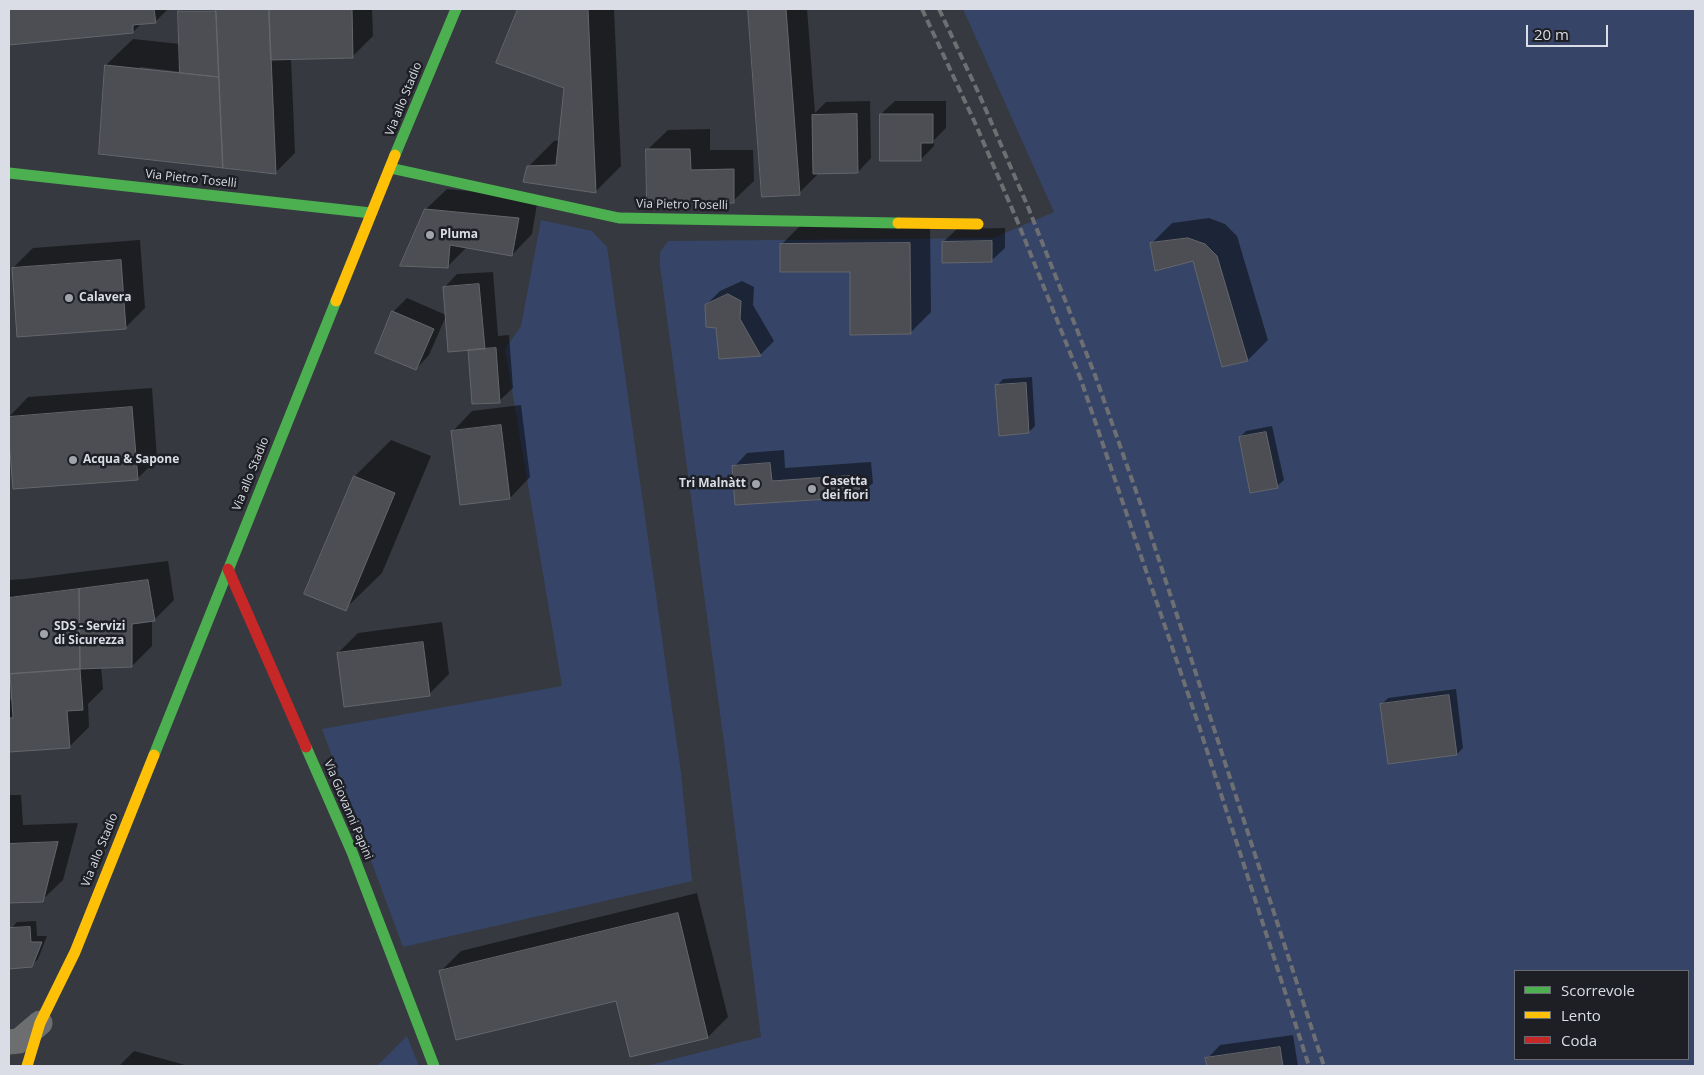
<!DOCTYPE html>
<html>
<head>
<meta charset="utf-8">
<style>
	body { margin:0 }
	#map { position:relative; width:1704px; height:1075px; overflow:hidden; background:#36393f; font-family:"Open Sans",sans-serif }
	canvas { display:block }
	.frame { position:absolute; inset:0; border:10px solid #dadde5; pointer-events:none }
	.legend { position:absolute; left:1514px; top:970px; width:175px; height:90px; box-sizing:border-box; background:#1d1f25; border:1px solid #696b72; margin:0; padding:6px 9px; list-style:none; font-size:15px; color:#dadde5 }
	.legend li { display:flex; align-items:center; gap:10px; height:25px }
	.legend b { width:25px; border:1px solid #696b72 }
	.scale { position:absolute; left:1526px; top:25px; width:82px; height:22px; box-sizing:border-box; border:2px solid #dadde5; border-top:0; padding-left:6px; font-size:15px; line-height:18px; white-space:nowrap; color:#dadde5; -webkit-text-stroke:4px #1d1f25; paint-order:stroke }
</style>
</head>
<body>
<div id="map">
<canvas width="1704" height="1075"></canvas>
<div class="frame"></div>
<ul class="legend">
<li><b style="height:6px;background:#4caf50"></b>Scorrevole</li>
<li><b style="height:6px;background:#ffc107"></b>Lento</li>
<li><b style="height:6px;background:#c62828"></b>Coda</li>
</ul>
<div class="scale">20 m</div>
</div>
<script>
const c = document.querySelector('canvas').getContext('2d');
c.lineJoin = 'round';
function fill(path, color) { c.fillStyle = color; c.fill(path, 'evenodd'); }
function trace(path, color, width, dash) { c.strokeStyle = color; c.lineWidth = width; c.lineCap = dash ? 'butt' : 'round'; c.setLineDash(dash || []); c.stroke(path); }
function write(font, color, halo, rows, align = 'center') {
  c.font = font + ' "Open Sans",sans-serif'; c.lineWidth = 5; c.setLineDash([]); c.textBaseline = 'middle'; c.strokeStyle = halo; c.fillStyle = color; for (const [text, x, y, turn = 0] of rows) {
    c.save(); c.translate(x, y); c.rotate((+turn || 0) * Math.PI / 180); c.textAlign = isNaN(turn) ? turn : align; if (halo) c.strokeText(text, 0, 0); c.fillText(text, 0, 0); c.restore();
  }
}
const green = new Path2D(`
	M 963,9 L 1695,9 L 1695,1066 L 646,1066 L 761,1037 L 728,773 L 660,266 L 660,252 L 668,241 L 993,238 L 1054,212 ZM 1515,971 L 1688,971 L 1688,1059 L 1515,1059 Z
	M 541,220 L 592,231 L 607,247 L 681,773 L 692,881 L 403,947 L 322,729 L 562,686 L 505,349 L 521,326 Z
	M 407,1036 L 419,1066 L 377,1066 Z`);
const shadow = new Path2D(`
	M 9,9 L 168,9 L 155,22 L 142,23 L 133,32 L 9,44 Z
	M 182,9 L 372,9 L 373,36 L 353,56 L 291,58 L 295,153 L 275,173 L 100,153 L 106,65 L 133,39 L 180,44 L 179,11 ZM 140,67 L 225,77 L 140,70 Z
	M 519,9 L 614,9 L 621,166 L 595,192 L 528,167 L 554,141 L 560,140 L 565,88 L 498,62 Z
	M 750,9 L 807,9 L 815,113 L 826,102 L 870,101 L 871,158 L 858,172 L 819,173 L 799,193 L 763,196 Z
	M 895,101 L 946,101 L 946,128 L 934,140 L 934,146 L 920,160 L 881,114 Z
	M 710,129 L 710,150 L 753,150 L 754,181 L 733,201 L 647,150 L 668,130 Z
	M 447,189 L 538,198 L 532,234 L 512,255 L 467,247 L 447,267 L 426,209 Z
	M 1209,218 L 1225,224 L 1237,236 L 1268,340 L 1248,360 L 1194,259 L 1152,243 L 1172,223 Z
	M 930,223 L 931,312 L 911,332 L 851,271 L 781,245 L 801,225 Z
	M 1005,228 L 1005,248 L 991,261 L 943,242 L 957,229 Z
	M 140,240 L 145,308 L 125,328 L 13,268 L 33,248 Z
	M 493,272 L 498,336 L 509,335 L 513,388 L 499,401 L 469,349 L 446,316 L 429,355 L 416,369 L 393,312 L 407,298 L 446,315 L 444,288 L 457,274 Z
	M 742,281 L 754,287 L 753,305 L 774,341 L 761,354 L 720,358 L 717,327 L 706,305 L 720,291 Z
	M 1032,377 L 1035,426 L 1029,432 L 997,386 L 1003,379 Z
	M 152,388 L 157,459 L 137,479 L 14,488 L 9,417 L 28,397 Z
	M 521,405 L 530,477 L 510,498 L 461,503 L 452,432 L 472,411 Z
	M 1272,426 L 1284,480 L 1277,486 L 1240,437 L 1246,431 Z
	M 391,440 L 431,456 L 382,573 L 345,609 L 306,593 L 355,476 Z
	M 784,450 L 785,468 L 871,462 L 873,483 L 859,496 L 736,504 L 734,467 L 747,453 Z
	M 168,561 L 174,600 L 154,620 L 152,621 L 152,646 L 132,666 L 101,667 L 103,689 L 88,704 L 89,727 L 69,747 L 9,751 L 9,700 L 13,699 L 12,673 L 9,673 L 9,580 L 25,579 Z
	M 442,622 L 449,674 L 429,694 L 338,653 L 358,633 Z
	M 1456,689 L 1463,748 L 1457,754 L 1381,705 L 1388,698 Z
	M 9,795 L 21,795 L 23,825 L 78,823 L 63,880 L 42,900 L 9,902 Z
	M 697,893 L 728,1017 L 708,1037 L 631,1056 L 617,999 L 441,971 L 461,951 Z
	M 36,921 L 37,936 L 47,936 L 38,959 L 31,966 L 9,968 L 9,939 L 11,938 L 11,929 L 17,922 Z
	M 1293,1035 L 1298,1066 L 1208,1066 L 1207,1059 L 1220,1045 Z
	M 134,1051 L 189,1066 L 119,1066 Z`);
const building = new Path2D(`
	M 9,9 L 154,9 L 156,23 L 133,25 L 133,33 L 9,45 Z
	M 216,9 L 269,9 L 276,174 L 223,168 Z
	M 269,9 L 352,9 L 353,58 L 271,60 Z
	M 518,9 L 588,9 L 596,193 L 523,182 L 527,166 L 556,165 L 564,88 L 496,63 Z
	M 748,9 L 786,9 L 800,195 L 762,197 Z
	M 178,11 L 216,11 L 219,77 L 180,73 Z
	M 105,65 L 219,77 L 223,168 L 99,154 Z
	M 857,114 L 858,173 L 813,174 L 812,115 Z
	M 880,114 L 933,114 L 933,143 L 921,143 L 921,161 L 880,161 Z
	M 646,149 L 690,149 L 691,170 L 734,169 L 734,203 L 647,203 Z
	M 425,209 L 519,218 L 512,256 L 450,245 L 448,268 L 400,266 Z
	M 1188,238 L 1205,244 L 1217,256 L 1248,361 L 1222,367 L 1193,261 L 1155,271 L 1150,243 Z
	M 992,241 L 992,262 L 942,263 L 942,242 Z
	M 910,243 L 911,334 L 850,335 L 850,272 L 780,272 L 780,244 Z
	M 121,260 L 126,329 L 17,337 L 12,268 Z
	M 479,284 L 485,349 L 448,352 L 443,287 Z
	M 728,294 L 741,301 L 740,319 L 761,356 L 719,359 L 716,328 L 706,327 L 705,305 Z
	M 392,311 L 434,329 L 416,370 L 375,353 Z
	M 496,348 L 500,403 L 472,404 L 468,350 Z
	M 1026,383 L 1029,433 L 999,436 L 995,385 Z
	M 132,407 L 138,480 L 13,489 L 9,440 L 9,417 Z
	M 501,425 L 510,499 L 460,505 L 451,431 Z
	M 1266,432 L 1278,488 L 1250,493 L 1239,437 Z
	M 770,463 L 772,481 L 858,475 L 860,497 L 735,505 L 732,466 Z
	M 354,476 L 395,493 L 346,611 L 304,594 Z
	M 148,580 L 155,621 L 132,624 L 132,667 L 80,669 L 79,589 Z
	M 79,589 L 80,669 L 9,674 L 9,598 Z
	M 423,642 L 430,696 L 344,707 L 337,653 Z
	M 80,669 L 83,710 L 67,711 L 70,748 L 9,752 L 9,718 L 13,718 L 10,674 Z
	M 1449,695 L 1457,755 L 1388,764 L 1380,704 Z
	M 58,842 L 43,902 L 9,903 L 9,844 Z
	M 678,913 L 708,1038 L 630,1057 L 616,1001 L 456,1040 L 439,971 Z
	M 30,927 L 31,942 L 42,942 L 32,967 L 9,969 L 9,928 Z
	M 1280,1047 L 1283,1066 L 1207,1066 L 1205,1058 Z`);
const street = new Path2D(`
	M 9,1042 L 19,1041 L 40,1023`);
const fast = new Path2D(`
	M 395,155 L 456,9
	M 390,168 L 619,218 L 898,223
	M 9,173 L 371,213
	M 306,747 L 352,852 L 434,1066
	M 154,755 L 336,301`);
const slow = new Path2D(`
	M 898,223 L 978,224
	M 336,301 L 395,155
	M 27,1066 L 40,1023 L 75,952 L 154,755`);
const jam = new Path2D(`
	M 228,569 L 306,747`);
const rail = new Path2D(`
	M 922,9 L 976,125 L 1019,225 L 1081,380 L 1199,726 L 1309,1066
	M 939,9 L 979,94 L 1028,207 L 1095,375 L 1142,508 L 1324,1066`);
const markers = [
	[430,235,5,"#a1a4ab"],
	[69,298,5,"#a1a4ab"],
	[73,460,5,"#a1a4ab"],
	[756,484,5,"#a1a4ab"],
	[812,489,5,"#a1a4ab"],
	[44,634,5,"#a1a4ab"]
];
const streetNames = [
	["Via allo Stadio",404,99,-68],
	["Via Pietro Toselli",191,179,6],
	["Via Pietro Toselli",682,205,1],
	["Via allo Stadio",251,474,-68],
	["Via Giovanni Papini",348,810,67],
	["Via allo Stadio",100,850,-68]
];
const poiNames = [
	["Pluma",440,235],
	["Calavera",79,298],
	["Acqua & Sapone",83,460],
	["Casetta",822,482],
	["dei fiori",822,496],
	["Tri Malnàtt",746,484,"right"],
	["SDS - Servizi",54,627],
	["di Sicurezza",54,641]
];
fill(green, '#364567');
fill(shadow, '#0007');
fill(building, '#4c4e54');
trace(building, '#63666a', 1);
trace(street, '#6c6e70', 25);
trace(fast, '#4caf50', 11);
trace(slow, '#ffc107', 11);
trace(jam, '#c62828', 11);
trace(rail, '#6d6f72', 4, [8, 4]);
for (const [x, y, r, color] of markers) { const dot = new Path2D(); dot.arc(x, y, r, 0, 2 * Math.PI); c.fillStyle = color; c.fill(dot); trace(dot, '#1d1f25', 2); }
write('12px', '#dadde5', '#1d1f25', streetNames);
write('bold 12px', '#dadde5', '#1d1f25', poiNames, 'left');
</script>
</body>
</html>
